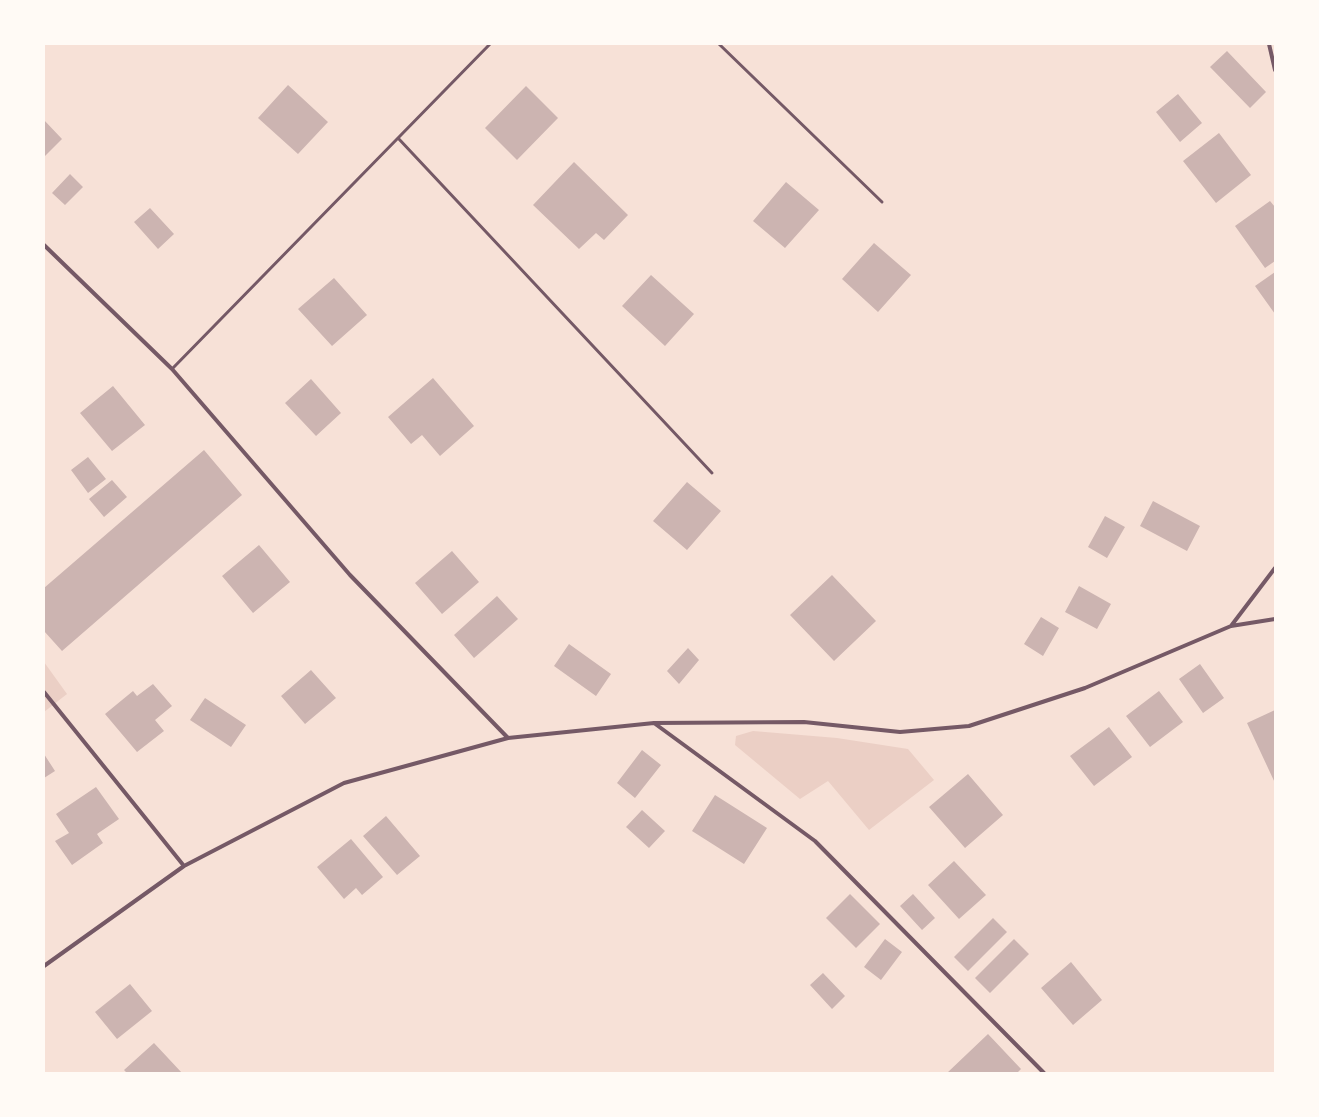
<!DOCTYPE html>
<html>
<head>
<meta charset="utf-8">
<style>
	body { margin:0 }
	#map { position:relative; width:1319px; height:1117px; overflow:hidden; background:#f7e1d7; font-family:"Fira Sans",sans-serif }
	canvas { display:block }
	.frame { position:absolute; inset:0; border:45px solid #fffaf5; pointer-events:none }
</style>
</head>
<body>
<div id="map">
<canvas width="1319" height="1117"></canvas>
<div class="frame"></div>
</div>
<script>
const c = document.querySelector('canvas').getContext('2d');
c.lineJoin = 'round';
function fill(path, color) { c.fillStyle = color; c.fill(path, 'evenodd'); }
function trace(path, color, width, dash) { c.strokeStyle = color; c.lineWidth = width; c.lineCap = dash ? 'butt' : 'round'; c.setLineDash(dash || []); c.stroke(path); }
const green = new Path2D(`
	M 44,662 L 67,694 L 44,712 Z
	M 753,731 L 837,738 L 908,749 L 934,780 L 869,830 L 828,781 L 800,799 L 735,745 L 736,736 Z`);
const building = new Path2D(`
	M 1227,51 L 1266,92 L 1250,108 L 1210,67 Z
	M 288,85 L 328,122 L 298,154 L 258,118 Z
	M 526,86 L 558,118 L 517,160 L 485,128 Z
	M 1178,94 L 1202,123 L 1180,142 L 1156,112 Z
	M 44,120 L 62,139 L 44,157 Z
	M 1219,133 L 1251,175 L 1216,203 L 1183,161 Z
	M 574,162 L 628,215 L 604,240 L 596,233 L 579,249 L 533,205 Z
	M 70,174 L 83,187 L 65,205 L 52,193 Z
	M 786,182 L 819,210 L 785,248 L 753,221 Z
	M 1270,201 L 1275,207 L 1275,261 L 1265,268 L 1235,226 Z
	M 150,208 L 174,234 L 158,249 L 134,222 Z
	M 874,243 L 911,275 L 878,312 L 842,279 Z
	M 1275,272 L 1275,314 L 1255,286 Z
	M 651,275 L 694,314 L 665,346 L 622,306 Z
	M 334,278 L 367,315 L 332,346 L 298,309 Z
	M 433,378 L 474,426 L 440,456 L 422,435 L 411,444 L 388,417 Z
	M 311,379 L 341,413 L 316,436 L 285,403 Z
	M 113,386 L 145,425 L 112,451 L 80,413 Z
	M 204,450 L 242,495 L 62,651 L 44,631 L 44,588 Z
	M 88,457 L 106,479 L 88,493 L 71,470 Z
	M 112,480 L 127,497 L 104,517 L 89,499 Z
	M 687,482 L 721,511 L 687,550 L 653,521 Z
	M 1153,501 L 1200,526 L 1187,551 L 1140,526 Z
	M 1105,516 L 1125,527 L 1107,558 L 1088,547 Z
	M 259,545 L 290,582 L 253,613 L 222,576 Z
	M 452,551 L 479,582 L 442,614 L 415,583 Z
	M 832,575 L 876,621 L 834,661 L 790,615 Z
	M 1079,586 L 1111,604 L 1097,629 L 1065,612 Z
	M 497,596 L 518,619 L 474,658 L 454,635 Z
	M 1041,617 L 1059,628 L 1043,656 L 1024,644 Z
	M 569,644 L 611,674 L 596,696 L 554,666 Z
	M 688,648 L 699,660 L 679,684 L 667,671 Z
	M 1200,664 L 1224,698 L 1203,713 L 1179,679 Z
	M 311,670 L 336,698 L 305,724 L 281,696 Z
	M 153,684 L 172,706 L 155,720 L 164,731 L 137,752 L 105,714 L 133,691 L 137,696 Z
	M 1159,691 L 1183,722 L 1150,747 L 1126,716 Z
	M 205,698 L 246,725 L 231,747 L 190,720 Z
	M 1275,710 L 1275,783 L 1247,723 Z
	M 1109,727 L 1132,757 L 1094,786 L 1070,756 Z
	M 642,750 L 661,765 L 635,798 L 617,783 Z
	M 44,754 L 55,771 L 44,778 Z
	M 968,774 L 1003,815 L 965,848 L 929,807 Z
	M 96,787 L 119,819 L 97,834 L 103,843 L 72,865 L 55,841 L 69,833 L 56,814 Z
	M 715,795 L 767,828 L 744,864 L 692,831 Z
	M 642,810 L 665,831 L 649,848 L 626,827 Z
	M 386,816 L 420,856 L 397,875 L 363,836 Z
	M 351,839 L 383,877 L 362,895 L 356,888 L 344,899 L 317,867 Z
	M 954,861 L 986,895 L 959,919 L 928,885 Z
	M 850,894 L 880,924 L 856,948 L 826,918 Z
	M 913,894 L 935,918 L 922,930 L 900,906 Z
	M 993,918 L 1007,932 L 968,971 L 954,957 Z
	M 885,939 L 902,952 L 881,980 L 864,967 Z
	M 1014,939 L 1029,954 L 990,993 L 975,978 Z
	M 1071,962 L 1102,1000 L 1073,1025 L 1041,988 Z
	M 823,973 L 845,996 L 832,1009 L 810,985 Z
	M 130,984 L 152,1011 L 117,1039 L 95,1012 Z
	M 988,1034 L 1021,1069 L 1017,1073 L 947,1073 Z
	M 154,1043 L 182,1073 L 127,1073 L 124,1070 Z`);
const service = new Path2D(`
	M 719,44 L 882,202
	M 398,138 L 712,473
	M 172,369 L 490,44`);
const minor = new Path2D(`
	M 1269,44 L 1275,70
	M 44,245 L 172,369 L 350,575 L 508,738
	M 1231,626 L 1275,568
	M 44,692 L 184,866
	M 654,723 L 815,841 L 1044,1073
	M 44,966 L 184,866 L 344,783 L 508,738 L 654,723 L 804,722 L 900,732 L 969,726 L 1085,688 L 1231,626 L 1275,619`);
fill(green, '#ebcfc5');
fill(building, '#ccb4b1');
trace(service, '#755966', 3);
trace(minor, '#755966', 4);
</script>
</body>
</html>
